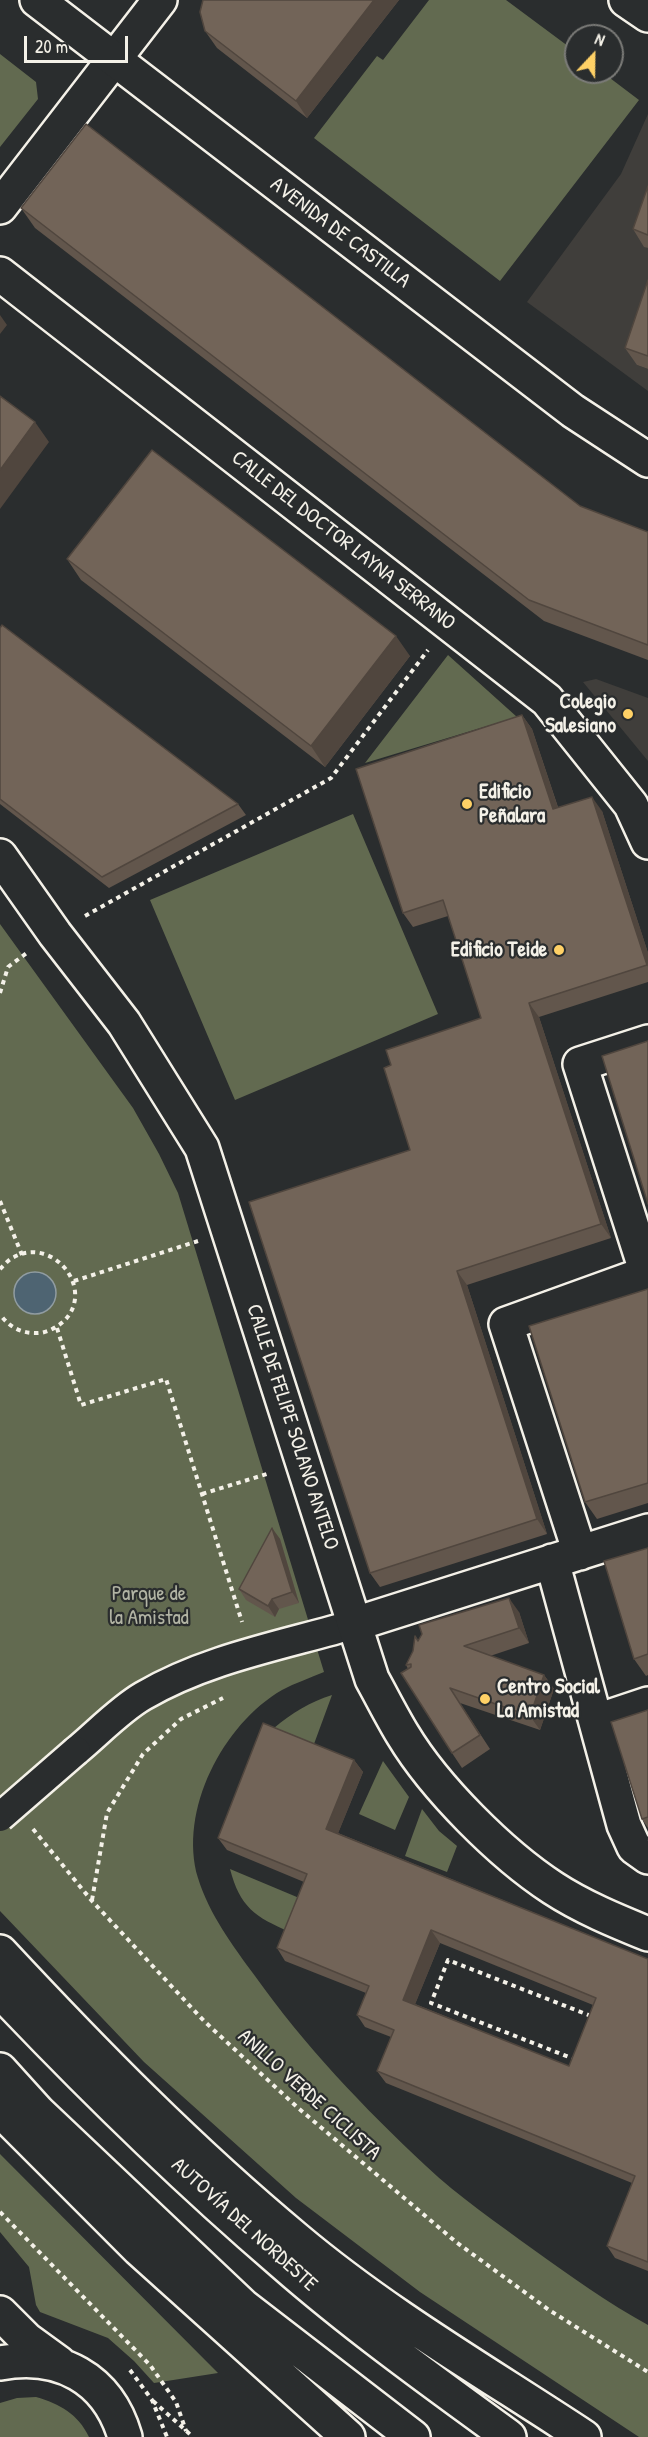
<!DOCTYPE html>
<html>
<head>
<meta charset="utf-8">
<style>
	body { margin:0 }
	#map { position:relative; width:648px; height:2437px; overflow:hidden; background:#2a2d2e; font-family:"Patrick Hand",sans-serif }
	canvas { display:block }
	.north { position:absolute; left:564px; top:24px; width:60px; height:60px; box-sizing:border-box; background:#2a2d2e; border:2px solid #7b7b78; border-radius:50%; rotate:22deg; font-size:16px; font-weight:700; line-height:24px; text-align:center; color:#f4f1e8 }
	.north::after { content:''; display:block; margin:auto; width:21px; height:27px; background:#ffd166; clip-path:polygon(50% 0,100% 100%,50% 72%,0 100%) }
	.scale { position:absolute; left:24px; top:36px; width:104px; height:27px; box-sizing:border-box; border:3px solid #f4f1e8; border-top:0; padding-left:8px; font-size:18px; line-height:21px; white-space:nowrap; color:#f4f1e8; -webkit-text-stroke:4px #2a2d2e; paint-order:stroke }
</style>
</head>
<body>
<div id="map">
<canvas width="648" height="2437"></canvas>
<div class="north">N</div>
<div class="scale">20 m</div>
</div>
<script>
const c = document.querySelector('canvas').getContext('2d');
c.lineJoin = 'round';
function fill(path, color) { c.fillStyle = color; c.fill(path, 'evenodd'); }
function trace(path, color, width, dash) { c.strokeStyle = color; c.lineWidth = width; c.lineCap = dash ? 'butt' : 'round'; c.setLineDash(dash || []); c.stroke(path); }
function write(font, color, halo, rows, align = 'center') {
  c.font = font + ' "Patrick Hand",sans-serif'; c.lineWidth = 4.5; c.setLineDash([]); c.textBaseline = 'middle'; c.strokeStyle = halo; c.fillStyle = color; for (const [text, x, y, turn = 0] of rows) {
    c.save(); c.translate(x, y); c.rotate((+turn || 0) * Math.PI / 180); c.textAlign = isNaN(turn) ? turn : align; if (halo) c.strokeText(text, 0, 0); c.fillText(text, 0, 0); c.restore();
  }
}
const built = new Path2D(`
	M 648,114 L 648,236 L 645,246 L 648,248 L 648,332 L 637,365 L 648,369 L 648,391 L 527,302 L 621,174 Z
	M 596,679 L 648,698 L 648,761 L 583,682 Z`);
const green = new Path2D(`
	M 429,0 L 506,0 L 576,52 L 576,72 L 602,72 L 639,100 L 500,281 L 314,138 L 377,56 L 383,60 Z
	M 0,54 L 36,82 L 38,99 L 0,147 Z
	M 448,655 L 517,717 L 365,763 Z
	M 353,814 L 438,1014 L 235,1100 L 150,900 Z
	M 0,924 L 133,1108 L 159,1154 L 178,1193 L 324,1672 C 310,1678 295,1683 282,1690 C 223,1724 178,1811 198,1878 C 209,1914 233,1946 255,1976 C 304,2045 364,2108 426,2166 C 459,2197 497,2223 534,2250 C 570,2276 608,2303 648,2325 L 648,2437 L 639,2437 L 420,2292 L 296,2198 L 144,2062 L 0,1911 Z
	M 332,1695 L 314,1744 L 274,1728 C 292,1713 310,1702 332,1695 Z
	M 383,1761 L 409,1797 L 395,1830 L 359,1814 Z
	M 422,1809 L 439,1831 L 457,1846 L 447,1872 L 405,1856 Z
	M 230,1869 L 304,1900 L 290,1932 C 255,1917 240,1907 230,1869 Z
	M 0,2154 L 218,2373 L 154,2383 L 134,2361 L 108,2338 L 40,2312 L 36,2305 L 29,2267 L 0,2232 Z
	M 36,2397 C 60,2404 78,2414 89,2437 L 0,2437 L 0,2403 L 17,2398 Z`);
const water = new Path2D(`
	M14 1293a21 21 0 1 1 42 0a21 21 0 1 1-42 0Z`);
const path = new Path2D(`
	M 85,916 L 331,778 L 428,650
	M 0,993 L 8,967 L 28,952
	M 0,1201 L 22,1255
	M 0,1269 C 4,1265 9,1259 14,1257 C 53,1236 96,1289 64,1321 C 56,1328 45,1334 35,1333 C 20,1333 8,1326 0,1314
	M 74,1281 L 198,1241
	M 57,1328 L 81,1405 L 166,1379 L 242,1622
	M 202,1494 L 270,1473
	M 33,1829 L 92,1901 L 204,2021 L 297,2107 L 456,2242 L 549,2310 L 648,2372
	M 92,1900 L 107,1813 L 143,1754 L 181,1719 L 223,1698
	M 574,2057 L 574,2059 L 431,2003 L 448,1960 L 591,2016
	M 0,2212 L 150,2365 L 176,2402 L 186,2431
	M 130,2370 L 152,2400 L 167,2437
	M 153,2401 L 193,2437`);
const pedestrian = new Path2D(`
	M 76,1751 C 98,1733 119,1710 143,1696 C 208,1658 284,1645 355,1624`);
const minor = new Path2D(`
	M 626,0 L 648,15
	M 0,207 L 160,0
	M 0,274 L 547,700 L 631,805 L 648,842
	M 0,856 L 55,934 L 124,1023 L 202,1148 L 372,1679 C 382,1697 392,1717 403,1735 C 435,1788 501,1854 553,1888 C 582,1907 616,1921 648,1934
	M 648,1042 L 580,1064 L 648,1277
	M 580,1553 L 506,1324 L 647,1273
	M 552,1561 L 624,1825 L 634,1847 L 648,1857
	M 355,1624 L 648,1531
	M 597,1721 L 648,1704`);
const tertiary = new Path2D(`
	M 37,0 L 573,411 L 648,460
	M 0,2313 L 26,2339 L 59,2363
	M 0,2363 C 59,2352 108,2378 125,2437`);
const motorway = new Path2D(`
	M 0,1952 C 94,2053 190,2151 296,2239 C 385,2314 487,2373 584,2437
	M 0,1991 C 89,2085 183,2177 282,2262 C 354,2325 432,2381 509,2437
	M 0,2070 L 38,2112 L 243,2306 L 413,2437
	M 0,2110 L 139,2249 L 348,2437`);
const pedestrianBridge = new Path2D(`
	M 0,1817 L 76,1751`);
const wall = new Path2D(`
	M 203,0 L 399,0 L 307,118 L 217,48 L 205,31 Z
	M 648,186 L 648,248 L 644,247 L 633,229 Z
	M 21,208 L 580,506 L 648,532 L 648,660 L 544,621 L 35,228 Z
	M 648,280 L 648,369 L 637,365 L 625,348 Z
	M 67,559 L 410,656 L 325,767 L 81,580 Z
	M 0,628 L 238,804 L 246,815 L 109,888 L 0,804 Z
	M 522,715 L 532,729 L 558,807 L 602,811 L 648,953 L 648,982 L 539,1017 L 611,1238 L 467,1285 L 547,1534 L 380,1587 L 370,1573 L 410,1150 L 391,1065 L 481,1018 L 448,916 L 413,927 L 403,913 Z
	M 648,1289 L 648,1503 L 597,1519 L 585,1502 Z
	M 272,1528 L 280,1539 L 299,1603 L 279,1609 L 275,1617 L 246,1600 L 239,1589 Z
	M 648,1548 L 648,1675 L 646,1676 L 634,1659 Z
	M 519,1612 L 529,1643 L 490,1656 L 544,1675 L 554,1689 L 540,1730 L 460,1703 L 490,1749 L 462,1768 L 452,1753 L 406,1665 L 418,1641 Z
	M 648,1710 L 648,1828 L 642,1819 Z
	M 354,1760 L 363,1772 L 338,1833 L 648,1959 L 648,2271 L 615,2258 L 607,2246 L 632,2183 L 386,2083 L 377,2071 L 391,2037 L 365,2027 L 357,2015 L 366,1993 L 285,1961 L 277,1948 L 304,1882 L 227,1850 L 218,1838 ZM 440,1943 L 593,2005 L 569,2066 L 415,2004 Z`);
const shadedWall = new Path2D(`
	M 374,0 L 399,0 L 307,118 L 296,101 Z
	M 0,315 L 7,325 L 0,334 Z
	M 35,422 L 49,442 L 0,509 L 0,470 Z
	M 396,636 L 410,656 L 325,767 L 311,746 Z
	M 522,715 L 532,729 L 563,823 L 553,809 Z
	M 592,797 L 602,811 L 648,953 L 648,967 Z
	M 529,1003 L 539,1017 L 611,1238 L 601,1224 Z
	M 457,1271 L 467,1285 L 547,1534 L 537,1519 Z
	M 272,1528 L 280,1539 L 299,1603 L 292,1592 Z
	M 509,1598 L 519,1612 L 529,1643 L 519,1628 Z
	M 272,1599 L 279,1609 L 275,1617 L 268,1606 Z
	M 544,1675 L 554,1689 L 540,1730 L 530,1716 Z
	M 354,1760 L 363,1772 L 335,1841 L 326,1829 Z
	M 431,1930 L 440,1943 L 412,2012 L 403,2000 Z`);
const building = new Path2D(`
	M 203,0 L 374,0 L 296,101 L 205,31 L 200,12 Z
	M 86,124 L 580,506 L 648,532 L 648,645 L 529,600 L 21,208 Z
	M 648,186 L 648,235 L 633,229 Z
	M 648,280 L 648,356 L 625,348 Z
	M 0,396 L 35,422 L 0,470 Z
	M 152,450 L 396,636 L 311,746 L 67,559 Z
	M 2,625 L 238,804 L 102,877 L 0,799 L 0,628 Z
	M 522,715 L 553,809 L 592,797 L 647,965 L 529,1003 L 601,1224 L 457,1271 L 537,1519 L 370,1573 L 249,1202 L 410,1150 L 384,1068 L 391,1065 L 386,1050 L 481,1018 L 443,900 L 403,913 L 356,769 Z
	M 648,1041 L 648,1204 L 602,1056 Z
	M 648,1289 L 648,1483 L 585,1502 L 529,1326 Z
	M 272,1528 L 292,1592 L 272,1599 L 268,1606 L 239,1589 Z
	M 648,1548 L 648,1654 L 634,1659 L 604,1561 Z
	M 509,1598 L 519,1628 L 464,1646 L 544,1675 L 530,1716 L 450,1688 L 480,1735 L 452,1753 L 401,1673 L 411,1667 L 411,1664 L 406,1665 L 413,1651 L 415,1636 L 418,1641 L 422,1634 L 419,1625 Z
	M 648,1710 L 648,1817 L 642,1819 L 611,1722 Z
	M 263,1723 L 354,1760 L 326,1829 L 648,1959 L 648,2262 L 607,2246 L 635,2176 L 377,2071 L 394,2030 L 357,2015 L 369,1986 L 277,1948 L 307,1874 L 218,1838 ZM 431,1930 L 596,1998 L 569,2066 L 403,2000 Z`);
const markers = [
	[628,714,6,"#ffd166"],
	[467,804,6,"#ffd166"],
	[559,950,6,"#ffd166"],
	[485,1699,6,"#ffd166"]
];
const streetNames = [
	["AVENIDA DE CASTILLA",340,233,37],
	["CALLE DEL DOCTOR LAYNA SERRANO",343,541,38],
	["CALLE DE FELIPE SOLANO ANTELO",292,1427,72],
	["ANILLO VERDE CICLISTA",309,2095,42],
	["AUTOVÍA DEL NORDESTE",244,2225,42]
];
const poiNames = [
	["Colegio",616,702],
	["Salesiano",616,726],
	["Edificio",479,792,"left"],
	["Peñalara",479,816,"left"],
	["Edificio Teide",547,950],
	["Centro Social",497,1687,"left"],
	["La Amistad",497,1711,"left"]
];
const parkNames = [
	["Parque de",149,1594],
	["la Amistad",149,1618]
];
fill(built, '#403e3b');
fill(green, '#626a50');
fill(water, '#4e6472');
trace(water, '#909ca1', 1.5);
trace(pedestrian, '#f4f1e8', 33);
trace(minor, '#f4f1e8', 38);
trace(tertiary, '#f4f1e8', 38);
trace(motorway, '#f4f1e8', 38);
trace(path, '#f4f1e8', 4, [4.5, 4.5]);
trace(pedestrian, '#2a2d2e', 28);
trace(minor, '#2a2d2e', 33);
trace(tertiary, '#2a2d2e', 33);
trace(motorway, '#2a2d2e', 33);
trace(pedestrianBridge, '#f4f1e8', 33, []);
trace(pedestrianBridge, '#2a2d2e', 28);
fill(wall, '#62564c');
fill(shadedWall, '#50463e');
fill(building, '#726458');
trace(building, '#50463e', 1.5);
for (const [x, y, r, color] of markers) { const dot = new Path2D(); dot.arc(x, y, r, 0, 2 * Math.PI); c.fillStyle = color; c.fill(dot); trace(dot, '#2a2d2e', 2); }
write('21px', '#f4f1e8', '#2a2d2e', streetNames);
write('bold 21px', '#f4f1e8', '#2a2d2e', poiNames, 'right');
write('21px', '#b2b4a4', '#2a2d2e', parkNames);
</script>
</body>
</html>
